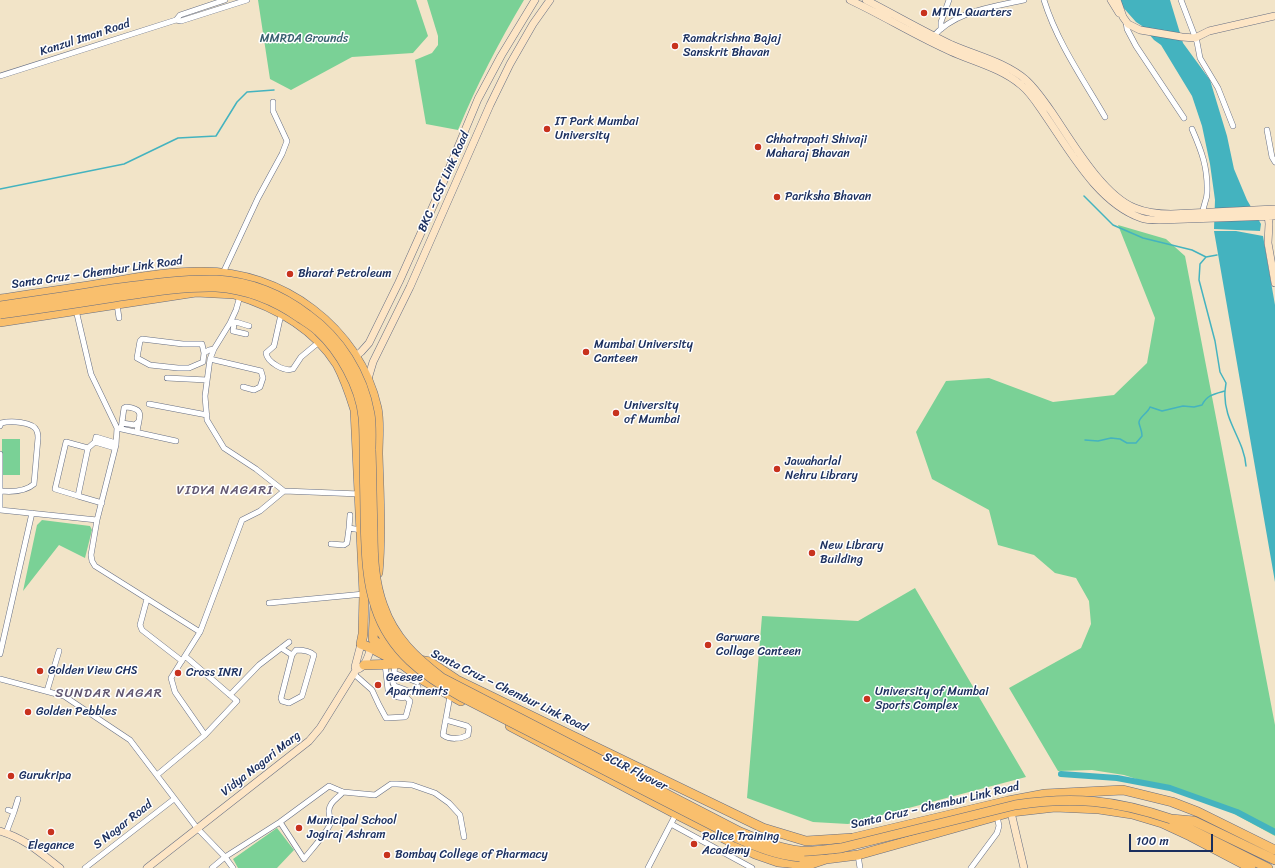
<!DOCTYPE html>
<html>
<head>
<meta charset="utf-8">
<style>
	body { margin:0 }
	#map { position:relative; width:1275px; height:868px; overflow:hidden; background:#f2e4c8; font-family:Sriracha,sans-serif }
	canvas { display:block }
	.scale { position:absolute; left:1129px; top:834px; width:84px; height:18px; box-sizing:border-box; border:2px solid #1b2f5e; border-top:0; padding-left:5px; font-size:12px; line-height:14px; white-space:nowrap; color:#1b2f5e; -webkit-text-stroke:3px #fff; paint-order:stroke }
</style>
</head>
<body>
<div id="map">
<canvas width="1275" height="868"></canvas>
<div class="scale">100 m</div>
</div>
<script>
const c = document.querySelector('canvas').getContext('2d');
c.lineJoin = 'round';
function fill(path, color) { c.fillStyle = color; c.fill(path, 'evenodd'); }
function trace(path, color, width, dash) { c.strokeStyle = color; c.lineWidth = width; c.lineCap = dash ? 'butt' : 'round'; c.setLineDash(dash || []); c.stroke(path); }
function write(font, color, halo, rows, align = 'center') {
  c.font = font + ' Sriracha,sans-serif'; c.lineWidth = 3; c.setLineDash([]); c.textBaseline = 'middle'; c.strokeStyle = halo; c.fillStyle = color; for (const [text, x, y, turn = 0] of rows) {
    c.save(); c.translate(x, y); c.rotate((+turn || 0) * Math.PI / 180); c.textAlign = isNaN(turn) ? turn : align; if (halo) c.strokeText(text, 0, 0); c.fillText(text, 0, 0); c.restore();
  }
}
const green = new Path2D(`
	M 258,0 L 416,0 L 428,36 L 413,53 L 352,57 L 291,90 L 270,79 Z
	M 427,0 L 524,0 C 499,42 477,84 458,130 L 426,124 L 415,60 L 432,53 L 438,45 L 438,36 Z
	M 1118,225 L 1166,239 L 1185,256 L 1275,725 L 1275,836 L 1218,805 L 1124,775 L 1092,770 L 1058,771 L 1009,688 L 1081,648 L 1091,624 L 1089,601 L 1076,578 L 1055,573 L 1034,555 L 998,545 L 989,510 L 932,479 L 916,432 L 946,381 L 989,378 L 1053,402 L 1114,395 L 1147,363 L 1155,318 Z
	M 2,439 L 20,439 L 20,475 L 2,475 Z
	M 42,520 L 90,526 L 92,530 L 85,558 L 59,545 L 23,591 L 37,525 Z
	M 915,588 L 1026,777 L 848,824 L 813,822 L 747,798 L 762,616 L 858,621 Z
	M 277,828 L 294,850 L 277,868 L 238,868 L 233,859 Z`);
const water = new Path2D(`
	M 1119,0 L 1170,0 L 1183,43 L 1210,80 L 1227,136 L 1234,169 L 1247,200 L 1261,224 L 1260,231 L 1214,229 L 1215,200 L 1210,164 L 1202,126 L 1192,96 L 1161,45 L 1154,40 L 1142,26 L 1136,22 L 1121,5 Z
	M 1214,231 L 1236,231 L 1263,236 L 1275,305 L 1275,582 Z`);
const stream = new Path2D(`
	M 0,189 L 124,164 L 178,138 L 216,136 L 237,102 L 247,92 L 274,90
	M 1084,196 L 1113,225 L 1143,238 L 1192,250 L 1206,257
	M 1225,391 C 1223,421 1244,439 1246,466
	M 1085,440 L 1098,441 L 1111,438 L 1120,439 L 1127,443 L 1136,443 L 1142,436 C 1142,430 1140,428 1139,423 C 1138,418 1148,413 1150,407 L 1162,411 L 1183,406 L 1194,407 L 1202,405 C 1207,395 1214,394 1225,391 L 1226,383 L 1220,372 L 1215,341 L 1199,280 L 1200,264 L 1206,257 L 1217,255`);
const canal = new Path2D(`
	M 1061,774 L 1117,778 L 1170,788 L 1237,812 L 1275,832`);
const street = new Path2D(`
	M 1044,0 C 1057,42 1083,79 1105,117
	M 1181,0 L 1197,42 L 1200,58 L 1218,88 L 1233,126
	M 176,20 L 180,15 L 225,0
	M 1126,22 L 1127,29 L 1136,46 L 1184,118
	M 941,29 L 941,22 L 949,0
	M 932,38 C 954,11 993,7 1024,0
	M 0,76 L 176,20 L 181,21 L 247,0
	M 1192,129 C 1202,152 1208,168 1207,193 C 1207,200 1203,205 1203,212
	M 1267,130 L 1272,157 L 1275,162
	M 223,273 L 258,198 L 282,154 L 287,141 L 273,111 L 273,102
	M 240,296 L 236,310 L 230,323 L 214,349 L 210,359 L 205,396 L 207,420 L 224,448 L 256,469 L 284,491
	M 117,304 L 119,318
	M 76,310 L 91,374 L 117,428 L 116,445 L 97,520 L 91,555 L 92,561 L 95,566 L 200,632 L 171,678 L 175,692 L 205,735
	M 283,314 L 280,319 L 274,346 L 266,353 C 267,362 284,372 293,369 L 301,357 L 319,342
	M 231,323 L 236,322 L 249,326
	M 234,324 L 233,331 L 246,334
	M 204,353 L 202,344 L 183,344 L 142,339 L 140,341 L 137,358 L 150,365 L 178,368 L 189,368 L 203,362 L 204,353 L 209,350 L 214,349
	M 210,359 L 261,371 L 263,378 L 260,387 L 254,390 L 243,387
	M 167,378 L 207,380
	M 149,404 L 207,415
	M 122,423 L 135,425 L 138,422
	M 0,426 L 1,423 C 10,421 33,421 37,431 C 38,434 38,436 38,438 L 34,484 C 25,492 12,492 1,491
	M 117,428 L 176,441
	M 121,429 L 124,408 L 126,407 C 146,409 139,416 137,432
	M 95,442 L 115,448
	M 88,448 L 78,496 L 55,489 L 66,442 L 88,448 L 95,442 L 96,437 L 116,443
	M 0,454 L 0,510
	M 78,496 L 102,503
	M 0,510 L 97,520
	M 349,528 L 350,515
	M 331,544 L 344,545 L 347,543 L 349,528 L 361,530
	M 147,599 L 140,625 L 142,630 L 182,661
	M 269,603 L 364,594
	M 200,632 L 242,520 L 260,511 L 284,491 L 360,494
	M 281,648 L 292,655 L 296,650 C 302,650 310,651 314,655 L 302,696 L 289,703 L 282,701 L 281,698 L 292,655
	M 0,654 L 32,513
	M 395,664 L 393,683 L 395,686 L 412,692 L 415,692 L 418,687
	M 394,673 L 417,682
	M 354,674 L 372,690 L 379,705 L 386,718 L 405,717 L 406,716 L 410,701 L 406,697 C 394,699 397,695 388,690 L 385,664
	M 0,679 L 64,696 L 130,740 L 197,828 L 225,857 L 233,868
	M 47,691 L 59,651
	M 230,695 L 259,665 L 289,642
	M 446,720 L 467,726 L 469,728 L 468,735 C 461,739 450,740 443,735 C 445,722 448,709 450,695
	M 157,775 L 205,735 L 237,701 L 185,656
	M 8,810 L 14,812 L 18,799
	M 280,822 L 304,859 C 310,851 327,833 330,824 C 331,819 329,816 329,812 C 328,803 338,798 343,792
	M 671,824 L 752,868
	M 6,833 L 14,812
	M 858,855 L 860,868
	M 85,868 L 174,799
	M 212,868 L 225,857 L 280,822 L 329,786 L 343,792 L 375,795 L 391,784 L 397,784 L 412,785 L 435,793 L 449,803 L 460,815 L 464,837
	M 648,868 L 676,814
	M 971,868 L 997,833 L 999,826 L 997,816`);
const secondary = new Path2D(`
	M 850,0 C 884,16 916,36 950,51 C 974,62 1001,68 1021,85 C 1031,93 1038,105 1045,115 C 1070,151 1098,203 1141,218 C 1146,220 1153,220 1159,220 L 1275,216
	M 866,0 C 895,15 923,31 952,45 C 977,56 1005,62 1026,80 C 1036,89 1043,100 1051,111 C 1071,140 1102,195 1135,208 C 1147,213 1159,214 1171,214 L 1275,209
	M 1111,0 L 1119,13
	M 1117,0 L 1123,17 L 1128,24 L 1140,30 L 1182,37 L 1195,38 L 1209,31 L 1275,16
	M 1268,214 L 1269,224 L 1268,243 L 1275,283
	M 356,356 L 361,352 L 369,343 L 399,282 L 438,195 L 478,99 L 501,56 L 535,0
	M 368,379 L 373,362 L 410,287 L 490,105 L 510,64 L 533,24 L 550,0
	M 356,670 L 355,667 L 361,644
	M 1010,808 L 1024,868
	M 0,831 C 26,839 39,852 60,868
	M 147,868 L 309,741 L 320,728 L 356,670 C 366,667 368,656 371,648`);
const highway = new Path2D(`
	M 0,299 C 35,294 71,289 106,283 C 137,278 168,272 200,272 C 282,271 359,328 377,408 C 380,422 378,440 378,454 C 379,492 382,535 378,573
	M 0,322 L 196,292 L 234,294 C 274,306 314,328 337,364 C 345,379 350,394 355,410 L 364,594 L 363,634 L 361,644 L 371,648 L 403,665 L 423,680 L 461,701
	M 375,604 L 373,639 L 376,642 L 405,656
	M 376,618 C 377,628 386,642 394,648
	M 419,660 L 430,662 L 457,680 L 763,828 L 806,841 L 853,838 L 1008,801 L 1045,794 L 1123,790 L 1172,802 L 1198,812 L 1275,850
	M 364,665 L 399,664
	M 510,726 L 676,814 L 755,854 L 778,862 L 808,865 L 826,859 L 858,855 L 1011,812 L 1055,807 L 1099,809 L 1132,814 L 1162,823 L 1190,836 L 1251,868
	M 1171,819 L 1194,821 L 1275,860
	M 1176,822 L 1268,868
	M 800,857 L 823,859`);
const highwayBridge = new Path2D(`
	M 0,306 C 35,301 70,296 105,290 C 142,285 180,279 217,280 C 250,282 282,295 308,315 C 340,338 363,374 370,414 C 372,426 371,439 371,450 C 372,477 372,504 373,531 C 373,556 374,582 383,606 C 394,638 416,658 442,678 L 740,832 C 760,840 779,849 800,851 C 814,852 828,849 841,848 L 1015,805 C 1073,796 1115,800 1171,819
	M 0,314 C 38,309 77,303 115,297 C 148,292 183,286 216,287 C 247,289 276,301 300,318 C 306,322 313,326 318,331 C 340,351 360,387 363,417 C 364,426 364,437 364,447 C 364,471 365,494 365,518 C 366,549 366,579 376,608 C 390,651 424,676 462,697 L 737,838 C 758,847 777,855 800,857`);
const markers = [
	[924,13,4,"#c8321e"],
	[675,46,4,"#c8321e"],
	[547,129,4,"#c8321e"],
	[758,147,4,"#c8321e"],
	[777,197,4,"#c8321e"],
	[290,274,4,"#c8321e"],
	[586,352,4,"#c8321e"],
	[616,413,4,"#c8321e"],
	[777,469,4,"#c8321e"],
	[812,553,4,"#c8321e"],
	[708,645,4,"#c8321e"],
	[40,671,4,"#c8321e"],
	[178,673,4,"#c8321e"],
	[378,685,4,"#c8321e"],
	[867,699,4,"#c8321e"],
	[28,712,4,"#c8321e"],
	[11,776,4,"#c8321e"],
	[299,828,4,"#c8321e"],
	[51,832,4,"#c8321e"],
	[694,844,4,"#c8321e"],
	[387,855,4,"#c8321e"]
];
const poiNames = [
	["MTNL Quarters",932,13],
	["Ramakrishna Bajaj",683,39],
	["Sanskrit Bhavan",683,53],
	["IT Park Mumbai",555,122],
	["University",555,136],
	["Chhatrapati Shivaji",766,140],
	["Maharaj Bhavan",766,154],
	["Pariksha Bhavan",785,197],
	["Bharat Petroleum",298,274],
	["Mumbai University",594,345],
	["Canteen",594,359],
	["University",624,406],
	["of Mumbai",624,420],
	["Jawaharlal",785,462],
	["Nehru Library",785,476],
	["New Library",820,546],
	["Building",820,560],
	["Garware",716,638],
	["Collage Canteen",716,652],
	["Golden View CHS",48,671],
	["Cross INRI",186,673],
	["Geesee",386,678],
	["Apartments",386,692],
	["University of Mumbai",875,692],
	["Sports Complex",875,706],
	["Golden Pebbles",36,712],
	["Gurukripa",19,776],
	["Municipal School",307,821],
	["Jogiraj Ashram",307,835],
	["Police Training",702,837],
	["Academy",702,851],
	["Elegance",51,846,"center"],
	["Bombay College of Pharmacy",395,855]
];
const streetNames = [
	["Kanzul Iman Road",85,38,-18],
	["BKC - CST Link Road",444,182,-66],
	["Santa Cruz – Chembur Link Road",97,273,-8],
	["Santa Cruz – Chembur Link Road",509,691,26],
	["Vidya Nagari Marg",261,764,-38],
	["SCLR Flyover",635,772,27],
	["Santa Cruz – Chembur Link Road",935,806,-13],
	["S Nagar Road",123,825,-38]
];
const parkNames = [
	["MMRDA Grounds",304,39]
];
const neighbourhoodNames = [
	["VIDYA NAGARI",225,491],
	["SUNDAR NAGAR",109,694]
];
fill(green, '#7ad196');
fill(water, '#44b3bf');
trace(stream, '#44b3bf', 1.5);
trace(canal, '#44b3bf', 6);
trace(street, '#666e83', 6);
trace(secondary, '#666e83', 8);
trace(highway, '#666e83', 10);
trace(street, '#fff', 5);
trace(secondary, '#fde5c5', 7);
trace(highway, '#f9bf6d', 9);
trace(highwayBridge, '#666e83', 10, []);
trace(highwayBridge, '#f9bf6d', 9);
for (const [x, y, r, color] of markers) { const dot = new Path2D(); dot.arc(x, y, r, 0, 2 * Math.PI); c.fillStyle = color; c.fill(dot); trace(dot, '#fff', 1.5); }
write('12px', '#1b2f5e', '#fff', poiNames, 'left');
write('12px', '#1b2f5e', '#fff', streetNames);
write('12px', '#38606f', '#fff', parkNames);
c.letterSpacing = '1px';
write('13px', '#625872', '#fff', neighbourhoodNames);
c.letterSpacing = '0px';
</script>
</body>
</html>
